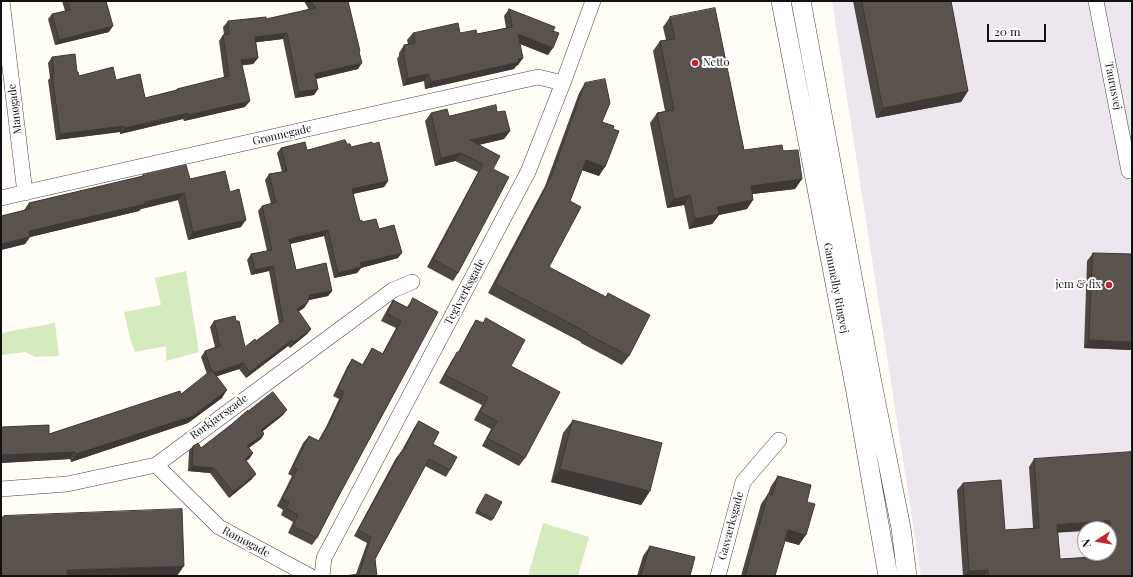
<!DOCTYPE html>
<html>
<head>
<meta charset="utf-8">
<style>
	body { margin:0 }
	#map { position:relative; width:1133px; height:577px; overflow:hidden; background:#fffdf5; font-family:"Playfair Display",serif }
	canvas { display:block }
	.frame { position:absolute; inset:0; border:2px solid #111; pointer-events:none }
	.north { position:absolute; left:1077px; top:521px; width:40px; height:40px; box-sizing:border-box; background:#fff; border:1px solid #a0a0a0; border-radius:50%; rotate:258deg; font-size:11px; font-weight:700; line-height:16px; text-align:center; color:#111 }
	.north::after { content:''; display:block; margin:auto; width:14px; height:18px; background:#c4262e; clip-path:polygon(50% 0,100% 100%,50% 72%,0 100%) }
	.scale { position:absolute; left:987px; top:24px; width:59px; height:18px; box-sizing:border-box; border:2px solid #111; border-top:0; padding-left:5px; font-size:12px; line-height:14px; white-space:nowrap; color:#111; -webkit-text-stroke:3px #fff; paint-order:stroke }
</style>
</head>
<body>
<div id="map">
<canvas width="1133" height="577"></canvas>
<div class="frame"></div>
<div class="north">N</div>
<div class="scale">20 m</div>
</div>
<script>
const c = document.querySelector('canvas').getContext('2d');
c.lineJoin = 'round';
function fill(path, color) { c.fillStyle = color; c.fill(path, 'evenodd'); }
function trace(path, color, width, dash) { c.strokeStyle = color; c.lineWidth = width; c.lineCap = dash ? 'butt' : 'round'; c.setLineDash(dash || []); c.stroke(path); }
function write(font, color, halo, rows, align = 'center') {
  c.font = font + ' "Playfair Display",serif'; c.lineWidth = 4; c.setLineDash([]); c.textBaseline = 'middle'; c.strokeStyle = halo; c.fillStyle = color; for (const [text, x, y, turn = 0] of rows) {
    c.save(); c.translate(x, y); c.rotate((+turn || 0) * Math.PI / 180); c.textAlign = isNaN(turn) ? turn : align; if (halo) c.strokeText(text, 0, 0); c.fillText(text, 0, 0); c.restore();
  }
}
const industrial = new Path2D(`
	M 832,1 L 1132,1 L 1132,576 L 921,576 ZM 1085,529 L 1109,529 L 1109,553 L 1085,553 Z`);
const green = new Path2D(`
	M 186,271 L 199,352 L 166,361 L 166,346 L 135,352 L 131,342 L 124,312 L 161,305 L 155,278 Z
	M 55,323 L 59,356 L 35,357 L 25,352 L 1,355 L 1,333 Z
	M 543,523 L 589,537 L 578,576 L 528,576 Z`);
const minor = new Path2D(`
	M 2,1 L 25,193
	M 1096,1 L 1129,171
	M 1,198 L 538,77 L 563,83
	M 156,465 L 219,527 L 310,576
	M 1,489 L 67,484 L 156,465 L 393,290 L 412,282
	M 322,576 L 324,558 L 528,172 L 563,83 L 593,1
	M 718,576 L 743,482 L 779,440`);
const tertiary = new Path2D(`
	M 781,1 L 856,392 L 888,576
	M 801,1 L 872,383 L 901,528 L 907,576`);
const wall = new Path2D(`
	M 62,1 L 106,1 L 109,32 L 55,45 L 48,19 L 52,14 L 65,11 Z
	M 304,1 L 348,1 L 359,53 L 358,69 L 316,79 L 318,89 L 314,95 L 295,98 L 283,39 L 256,42 L 258,58 L 253,64 L 242,65 L 245,107 L 184,121 L 183,119 L 120,134 L 120,132 L 56,140 L 48,80 L 50,78 L 48,63 L 52,57 L 77,72 L 79,76 L 116,80 L 145,98 L 175,91 L 177,89 L 224,78 L 219,41 L 223,35 L 224,35 L 223,27 L 228,21 L 266,19 L 309,10 Z
	M 853,1 L 951,1 L 968,91 L 961,102 L 876,118 Z
	M 509,9 L 553,31 L 548,55 L 520,44 L 523,58 L 518,65 L 516,66 L 514,69 L 425,89 L 424,81 L 403,86 L 397,59 L 399,56 L 399,53 L 404,45 L 408,44 L 407,40 L 413,33 L 460,33 L 477,34 L 506,28 L 504,16 Z
	M 670,17 L 744,150 L 783,151 L 802,179 L 795,189 L 752,194 L 747,209 L 719,215 L 712,224 L 689,229 L 684,205 L 667,208 L 650,123 L 657,113 L 665,111 L 653,51 L 660,41 L 666,40 L 663,27 Z
	M 585,83 L 602,122 L 599,176 L 582,170 L 570,201 L 549,267 L 606,297 L 608,293 L 629,356 L 622,365 L 581,343 L 581,342 L 488,293 L 545,186 L 579,93 Z
	M 431,113 L 449,116 L 510,131 L 504,139 L 479,145 L 493,169 L 458,273 L 453,281 L 427,267 L 478,172 L 455,161 L 435,166 L 425,121 Z
	M 347,144 L 388,181 L 384,187 L 353,194 L 360,221 L 362,222 L 379,229 L 398,258 L 361,268 L 357,273 L 334,278 L 324,236 L 290,244 L 296,270 L 332,291 L 328,296 L 308,300 L 308,302 L 304,308 L 298,312 L 311,329 L 307,334 L 290,348 L 288,346 L 246,378 L 239,369 L 216,376 L 222,398 L 188,423 L 71,462 L 70,459 L 1,463 L 1,427 L 49,434 L 181,394 L 207,374 L 201,357 L 205,351 L 215,347 L 210,327 L 214,321 L 236,321 L 245,347 L 256,341 L 279,324 L 269,271 L 251,275 L 247,260 L 251,254 L 267,251 L 258,211 L 262,206 L 271,204 L 265,180 L 269,174 L 282,172 L 277,153 L 281,148 L 307,150 Z
	M 143,175 L 190,179 L 230,192 L 241,227 L 188,240 L 178,200 L 141,209 L 139,211 L 30,237 L 25,244 L 1,250 L 1,216 L 24,210 L 29,203 L 141,177 Z
	M 1093,253 L 1132,350 L 1084,348 L 1087,261 Z
	M 413,298 L 336,501 L 317,538 L 312,545 L 288,533 L 293,522 L 281,515 L 283,510 L 277,506 L 292,476 L 288,474 L 303,443 L 309,436 L 318,441 L 326,427 L 339,399 L 333,396 L 347,367 L 352,359 L 362,365 L 372,348 L 382,354 L 396,328 L 381,321 L 388,308 L 393,300 L 407,307 Z
	M 486,318 L 511,366 L 525,458 L 519,466 L 482,446 L 491,429 L 474,420 L 482,405 L 439,383 L 452,360 L 458,352 L 471,328 L 476,320 L 483,323 Z
	M 248,411 L 283,415 L 263,431 L 264,434 L 261,439 L 249,448 L 253,453 L 249,459 L 246,461 L 252,479 L 229,498 L 210,473 L 188,471 L 189,451 L 193,446 L 201,448 L 230,426 L 232,424 Z
	M 573,420 L 650,491 L 641,505 L 551,482 L 563,433 Z
	M 419,421 L 433,444 L 450,470 L 446,477 L 425,466 L 375,559 L 377,576 L 356,574 L 367,543 L 354,536 L 396,458 L 401,452 L 414,428 Z
	M 1132,452 L 1132,576 L 963,576 L 957,490 L 963,483 L 1005,530 L 1033,528 L 1029,467 L 1034,459 ZM 1085,529 L 1109,529 L 1109,553 L 1105,553 L 1105,556 L 1060,559 L 1058,532 Z
	M 778,476 L 807,502 L 799,545 L 785,541 L 775,576 L 741,576 L 761,504 L 768,494 L 771,486 Z
	M 486,494 L 493,519 L 491,521 L 475,513 Z
	M 650,546 L 690,576 L 637,576 L 643,556 Z`);
const shadedWall = new Path2D(`
	M 113,26 L 109,32 L 55,45 L 59,40 Z
	M 287,33 L 283,39 L 251,43 L 255,37 Z
	M 518,34 L 553,48 L 548,55 L 513,41 Z
	M 258,58 L 253,64 L 237,66 L 241,60 Z
	M 523,58 L 518,65 L 516,66 L 514,69 L 425,89 L 431,82 Z
	M 362,63 L 358,69 L 311,80 L 315,74 Z
	M 429,74 L 424,81 L 403,86 L 408,78 Z
	M 318,89 L 314,95 L 295,98 L 299,92 Z
	M 968,91 L 961,102 L 876,118 L 883,108 Z
	M 250,101 L 245,107 L 184,121 L 188,115 Z
	M 188,113 L 183,119 L 120,134 L 125,128 Z
	M 124,126 L 120,132 L 56,140 L 60,134 Z
	M 510,131 L 504,139 L 464,148 L 470,140 Z
	M 461,153 L 455,161 L 435,166 L 441,158 Z
	M 586,160 L 605,167 L 599,176 L 579,169 Z
	M 802,179 L 795,189 L 744,195 L 751,186 Z
	M 388,181 L 384,187 L 348,195 L 352,189 Z
	M 184,193 L 178,200 L 141,209 L 139,211 L 30,237 L 25,244 L 1,250 L 1,244 L 29,231 Z
	M 690,195 L 684,205 L 667,208 L 674,199 Z
	M 753,200 L 747,209 L 719,215 L 712,224 L 689,229 L 695,219 L 717,207 Z
	M 246,220 L 241,227 L 188,240 L 193,232 Z
	M 328,230 L 324,236 L 285,245 L 289,239 Z
	M 402,253 L 398,258 L 361,268 L 357,273 L 334,278 L 338,273 L 360,263 Z
	M 273,266 L 269,271 L 251,275 L 255,270 Z
	M 332,291 L 328,296 L 305,301 L 309,295 Z
	M 308,302 L 304,308 L 293,315 L 297,309 Z
	M 311,329 L 307,334 L 290,348 L 294,342 Z
	M 292,340 L 288,346 L 246,378 L 250,372 Z
	M 1089,340 L 1132,342 L 1132,350 L 1084,348 Z
	M 243,363 L 239,369 L 209,379 L 213,373 Z
	M 227,390 L 222,398 L 188,423 L 71,462 L 76,454 Z
	M 287,410 L 283,415 L 258,435 L 261,430 Z
	M 264,434 L 261,439 L 244,451 L 247,446 Z
	M 75,452 L 70,459 L 1,463 L 1,455 Z
	M 253,453 L 249,459 L 241,464 L 245,459 Z
	M 192,466 L 214,468 L 210,473 L 188,471 Z
	M 560,469 L 650,491 L 641,505 L 551,482 Z
	M 256,474 L 252,479 L 229,498 L 233,492 Z
	M 1110,521 L 1104,529 L 1085,529 L 1085,531 L 1052,533 L 1057,525 Z
	M 788,530 L 806,535 L 799,545 L 781,540 Z
	M 184,566 L 177,576 L 63,576 L 67,570 Z
	M 988,570 L 984,576 L 965,576 L 969,571 Z`);
const building = new Path2D(`
	M 67,1 L 106,1 L 113,26 L 59,40 L 52,14 L 70,10 Z
	M 311,1 L 348,1 L 360,51 L 359,52 L 362,63 L 315,74 L 318,89 L 299,92 L 287,33 L 255,37 L 258,58 L 241,60 L 250,101 L 188,115 L 188,113 L 125,128 L 124,126 L 60,134 L 52,74 L 54,74 L 52,57 L 75,54 L 77,72 L 78,72 L 79,76 L 113,67 L 116,80 L 140,74 L 145,98 L 177,90 L 177,89 L 229,76 L 223,35 L 229,34 L 228,21 L 266,17 L 266,19 L 315,8 Z
	M 862,1 L 951,1 L 968,91 L 883,108 Z
	M 715,8 L 744,150 L 782,145 L 783,151 L 798,150 L 802,179 L 751,186 L 753,200 L 717,207 L 719,214 L 695,219 L 690,195 L 674,199 L 657,113 L 674,110 L 660,41 L 675,39 L 670,17 Z
	M 509,9 L 555,27 L 553,31 L 559,33 L 553,48 L 518,34 L 523,58 L 518,59 L 519,62 L 431,82 L 429,74 L 408,78 L 403,51 L 405,51 L 404,45 L 415,43 L 413,33 L 458,23 L 460,33 L 476,30 L 477,34 L 512,27 Z
	M 605,79 L 610,103 L 602,122 L 614,126 L 613,129 L 619,131 L 605,167 L 586,160 L 570,201 L 581,207 L 549,267 L 606,297 L 608,293 L 650,315 L 629,356 L 587,334 L 588,333 L 495,284 L 551,177 L 585,83 Z
	M 496,105 L 497,112 L 505,111 L 510,131 L 470,140 L 500,156 L 493,169 L 509,177 L 458,273 L 433,259 L 483,164 L 461,153 L 441,158 L 431,113 L 447,109 L 449,116 Z
	M 345,140 L 347,144 L 350,144 L 351,147 L 372,142 L 373,144 L 379,142 L 388,181 L 352,189 L 360,221 L 362,220 L 362,222 L 376,219 L 379,229 L 394,225 L 402,253 L 360,263 L 361,267 L 338,273 L 328,230 L 289,239 L 296,270 L 326,263 L 332,291 L 309,295 L 308,302 L 297,309 L 311,329 L 294,342 L 292,340 L 250,372 L 243,363 L 214,373 L 211,370 L 205,351 L 220,346 L 214,321 L 235,316 L 236,321 L 239,321 L 245,347 L 255,339 L 256,341 L 283,321 L 273,266 L 255,270 L 251,254 L 272,250 L 262,206 L 276,202 L 269,174 L 287,171 L 281,148 L 305,142 L 307,150 Z
	M 186,165 L 190,179 L 225,171 L 230,192 L 239,189 L 246,220 L 193,232 L 184,193 L 144,202 L 145,204 L 29,231 L 30,237 L 1,244 L 1,216 L 30,209 L 29,203 L 143,176 L 143,175 Z
	M 1093,253 L 1132,254 L 1132,342 L 1089,340 Z
	M 413,298 L 438,312 L 336,501 L 317,538 L 293,526 L 298,515 L 286,508 L 289,502 L 282,499 L 297,469 L 293,467 L 309,436 L 319,441 L 331,420 L 344,392 L 338,389 L 352,359 L 363,365 L 372,348 L 383,354 L 401,321 L 387,314 L 393,300 L 408,308 Z
	M 486,318 L 525,340 L 511,366 L 560,392 L 525,458 L 487,438 L 497,421 L 480,412 L 488,397 L 445,375 L 457,352 L 459,352 L 476,320 L 483,323 Z
	M 212,370 L 227,390 L 193,416 L 76,454 L 75,452 L 1,455 L 1,427 L 49,425 L 49,434 L 180,391 L 181,394 Z
	M 273,392 L 287,410 L 261,430 L 264,434 L 247,446 L 253,453 L 245,459 L 256,474 L 233,492 L 214,468 L 192,466 L 193,446 L 198,443 L 201,448 L 232,424 L 248,410 L 248,411 Z
	M 573,420 L 662,443 L 650,491 L 560,469 Z
	M 419,421 L 439,432 L 433,444 L 457,457 L 450,470 L 429,459 L 375,559 L 377,576 L 344,576 L 359,574 L 371,537 L 358,530 L 401,452 L 402,452 Z
	M 1132,452 L 1132,576 L 989,576 L 988,570 L 969,571 L 963,483 L 1001,480 L 1005,530 L 1039,528 L 1034,459 ZM 1110,521 L 1111,556 L 1060,559 L 1057,525 Z
	M 778,476 L 811,485 L 807,502 L 815,504 L 806,535 L 788,530 L 775,576 L 745,576 L 768,494 L 772,495 Z
	M 486,494 L 502,502 L 493,519 L 477,510 Z
	M 182,509 L 184,566 L 67,570 L 67,576 L 1,576 L 1,517 L 4,517 L 4,516 Z
	M 650,546 L 695,557 L 690,576 L 641,576 Z`);
const markers = [
	[695,63,4,"#c4262e"],
	[1109,285,4,"#c4262e"]
];
const poiNames = [
	["Netto",703,63],
	["jem & fix",1101,285,"right"]
];
const streetNames = [
	["Taurusvej",1113,86,79],
	["Manøgade",15,109,-97],
	["Grønnegade",282,135,-13],
	["Gammelby Ringvej",836,288,79],
	["Teglværksgade",465,292,-62],
	["Rørkjærsgade",219,417,-36],
	["Gasværksgade",731,526,-75],
	["Rømøgade",246,542,28]
];
fill(industrial, '#eee6ef');
fill(green, '#d5ebbd');
trace(minor, '#444', 16);
trace(tertiary, '#444', 20);
trace(minor, '#fff', 15);
trace(tertiary, '#fff', 19);
fill(wall, '#4d4742');
fill(shadedWall, '#3f3936');
fill(building, '#5a524d');
trace(building, '#3f3936', 1);
for (const [x, y, r, color] of markers) { const dot = new Path2D(); dot.arc(x, y, r, 0, 2 * Math.PI); c.fillStyle = color; c.fill(dot); trace(dot, '#fff', 1.5); }
write('11px', '#111', '#fff', poiNames, 'left');
write('11px', '#111', '#fff', streetNames);
</script>
</body>
</html>
